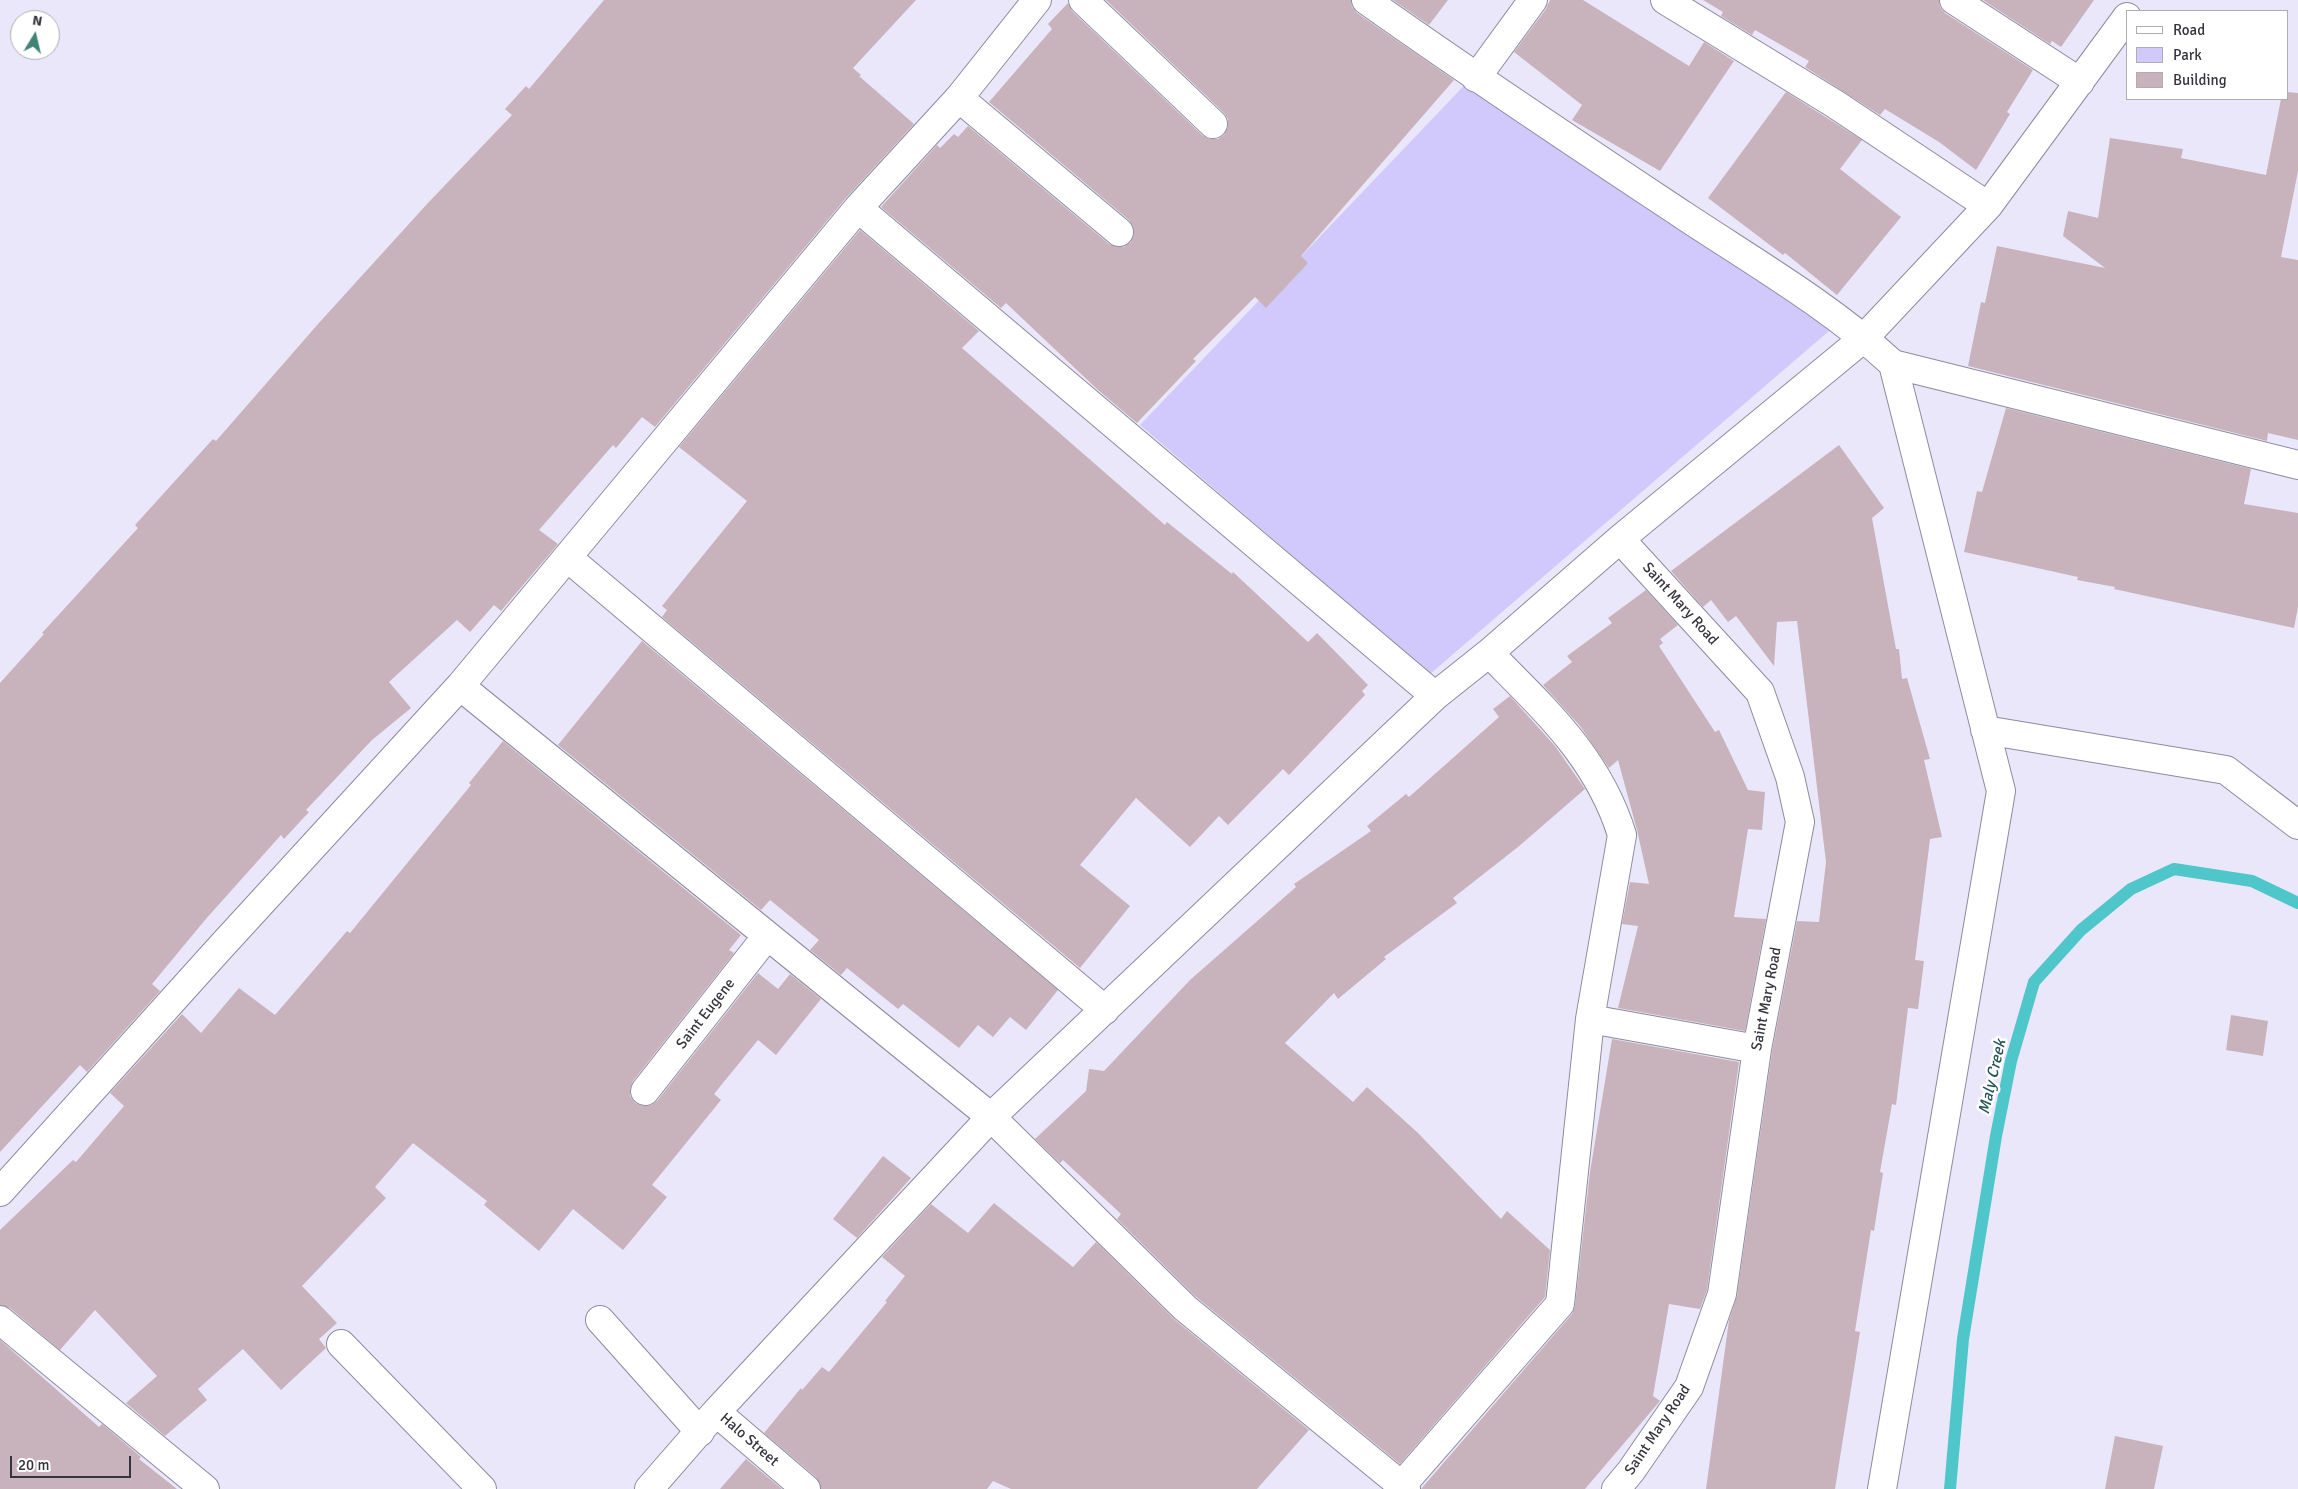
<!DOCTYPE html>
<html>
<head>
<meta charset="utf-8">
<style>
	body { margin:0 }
	#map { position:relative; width:2298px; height:1489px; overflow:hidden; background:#eae7fb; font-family:Signika,sans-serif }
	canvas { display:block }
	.legend { position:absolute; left:2126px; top:10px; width:162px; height:90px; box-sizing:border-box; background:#fff; border:1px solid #aeaeb1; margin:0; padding:6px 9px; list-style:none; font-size:15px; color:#35343c }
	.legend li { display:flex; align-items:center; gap:10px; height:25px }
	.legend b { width:25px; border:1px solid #aeaeb1 }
	.north { position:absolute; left:10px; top:10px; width:50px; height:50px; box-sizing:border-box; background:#fff; border:1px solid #aeaeb1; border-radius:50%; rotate:9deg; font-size:14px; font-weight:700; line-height:20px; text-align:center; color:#35343c }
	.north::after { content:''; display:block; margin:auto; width:18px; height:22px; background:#418375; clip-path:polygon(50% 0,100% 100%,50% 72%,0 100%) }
	.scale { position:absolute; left:10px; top:1456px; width:121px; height:22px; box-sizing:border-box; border:2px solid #35343c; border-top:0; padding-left:6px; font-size:15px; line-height:18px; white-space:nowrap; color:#35343c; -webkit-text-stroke:4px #fff; paint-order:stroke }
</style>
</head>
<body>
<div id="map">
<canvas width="2298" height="1489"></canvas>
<ul class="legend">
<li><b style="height:6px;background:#fff"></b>Road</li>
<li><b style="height:14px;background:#d1c9fb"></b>Park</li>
<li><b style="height:14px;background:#c8b3bc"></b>Building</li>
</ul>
<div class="north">N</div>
<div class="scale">20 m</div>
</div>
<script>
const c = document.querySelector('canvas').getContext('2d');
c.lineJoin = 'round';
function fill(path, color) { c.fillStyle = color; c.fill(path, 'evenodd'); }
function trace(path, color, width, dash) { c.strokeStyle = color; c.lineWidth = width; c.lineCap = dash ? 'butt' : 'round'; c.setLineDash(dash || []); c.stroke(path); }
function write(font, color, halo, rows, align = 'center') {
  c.font = font + ' Signika,sans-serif'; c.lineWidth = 5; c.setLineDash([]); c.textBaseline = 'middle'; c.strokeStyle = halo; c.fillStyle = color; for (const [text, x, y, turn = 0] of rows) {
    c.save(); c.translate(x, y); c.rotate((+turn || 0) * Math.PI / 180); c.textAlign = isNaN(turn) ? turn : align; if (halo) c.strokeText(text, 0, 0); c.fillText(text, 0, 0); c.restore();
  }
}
const green = new Path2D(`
	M 1478,71 L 1850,313 L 1430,674 L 1140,425 Z`);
const stream = new Path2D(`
	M 1950,1489 L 1963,1339 L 1996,1136 L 2011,1061 L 2034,982 L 2081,930 L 2131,889 L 2174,869 L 2252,881 L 2298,903`);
const building = new Path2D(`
	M 604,0 L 916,0 L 853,68 L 861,75 L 859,76 L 914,124 L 846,198 L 655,427 L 642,417 L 616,448 L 613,445 L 539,530 L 558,544 L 501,611 L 494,605 L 470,632 L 457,620 L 389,682 L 411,708 L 372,740 L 306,810 L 309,812 L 284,839 L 281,835 L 205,920 L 152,984 L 160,991 L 87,1072 L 80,1065 L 0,1152 L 0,683 L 44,634 L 42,633 L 138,528 L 135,525 L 213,439 L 216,441 L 318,324 L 427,204 L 512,115 L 505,109 L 526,86 L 529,89 Z
	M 1106,0 L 1351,0 L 1352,7 L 1357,13 L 1454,80 L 1301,256 L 1308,263 L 1266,308 L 1255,297 L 1193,359 L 1196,361 L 1137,423 L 1098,390 L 1006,303 L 1001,308 L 881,207 L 937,145 L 940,148 L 954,134 L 958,137 L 968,126 L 1109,244 L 1117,247 L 1124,247 L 1131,242 L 1134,234 L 1133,226 L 1129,220 L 989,102 L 1052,29 L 1048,24 L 1068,3 L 1072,11 L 1202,135 L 1210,139 L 1218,139 L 1224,135 L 1228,127 L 1228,119 L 1224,113 Z
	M 1393,0 L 1448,0 L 1429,25 Z
	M 1550,0 L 1583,0 L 1689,66 L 1704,42 L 1734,61 L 1660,171 L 1572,120 L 1582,105 L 1514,52 L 1546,9 Z
	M 1703,0 L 1939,0 L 1940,7 L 1945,13 L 2033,70 L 2007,112 L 2010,114 L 1976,170 L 1939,142 L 1885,109 L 1880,115 L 1805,67 L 1809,61 L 1755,30 L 1752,35 L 1721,16 L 1723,12 Z
	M 1983,0 L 2094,0 L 2061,47 L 2052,41 L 2050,44 Z
	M 1786,92 L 1862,140 L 1840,169 L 1901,217 L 1837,295 L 1785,253 L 1783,255 L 1708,198 Z
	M 2287,92 L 2298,93 L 2298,171 L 2281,257 L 2298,260 L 2298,440 L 2268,433 L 2267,441 L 1968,366 L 1981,302 L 1985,303 L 1997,246 L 2105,268 L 2063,236 L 2068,211 L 2098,218 L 2110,138 L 2183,149 L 2181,158 L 2266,175 L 2281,99 L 2287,99 Z
	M 860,230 L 979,331 L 962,348 L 1165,525 L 1167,522 L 1232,574 L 1233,572 L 1308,642 L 1317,633 L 1368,685 L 1362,691 L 1365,695 L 1289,775 L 1283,769 L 1228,825 L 1219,816 L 1190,847 L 1136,798 L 1080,865 L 1130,906 L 1080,968 L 662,617 L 667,610 L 662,606 L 747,501 L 679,447 Z
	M 2006,408 L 2251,469 L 2244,504 L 2298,513 L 2298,607 L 2294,628 L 2114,589 L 2115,587 L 2077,580 L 2078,577 L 1964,552 L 1977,491 L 1982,492 Z
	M 1839,445 L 1884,508 L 1872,518 L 1896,649 L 1899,649 L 1902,679 L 1907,678 L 1930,759 L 1924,760 L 1942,837 L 1930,839 L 1915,960 L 1924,961 L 1918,1009 L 1908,1008 L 1896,1105 L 1892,1104 L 1880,1172 L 1883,1173 L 1874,1231 L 1871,1230 L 1855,1331 L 1860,1332 L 1835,1489 L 1706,1489 L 1729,1320 L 1737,1296 L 1772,1052 L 1797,921 L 1819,922 L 1826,862 L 1797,621 L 1777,622 L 1774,666 L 1736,616 L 1728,622 L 1711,600 L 1703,607 L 1671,571 Z
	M 1646,590 L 1678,625 L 1660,639 L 1663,643 L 1659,646 L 1715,732 L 1719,730 L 1748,790 L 1765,792 L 1762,830 L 1748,829 L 1734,917 L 1766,919 L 1745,1031 L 1618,1008 L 1638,926 L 1622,924 L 1630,882 L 1649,884 L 1637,830 L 1618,760 L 1609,768 L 1580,726 L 1543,685 L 1572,662 L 1567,656 L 1612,623 L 1608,618 Z
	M 642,641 L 1058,990 L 1026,1030 L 1010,1017 L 993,1037 L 978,1025 L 959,1048 L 903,1004 L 898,1009 L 847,968 L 841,975 L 810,950 L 819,940 L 770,900 L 761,910 L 558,745 Z
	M 1510,696 L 1555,746 L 1585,789 L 1518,847 L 1453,898 L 1457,903 L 1384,957 L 1386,959 L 1338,999 L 1334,993 L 1285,1043 L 1353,1102 L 1367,1087 L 1417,1132 L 1501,1219 L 1507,1211 L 1550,1250 L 1545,1297 L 1400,1464 L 1195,1296 L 1117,1219 L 1121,1214 L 1063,1160 L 1060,1163 L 1035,1139 L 1086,1091 L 1089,1069 L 1104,1071 L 1190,980 L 1296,887 L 1294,884 L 1371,831 L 1367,826 L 1406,794 L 1409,797 L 1499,717 L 1493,709 Z
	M 503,741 L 741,935 L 729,950 L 734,953 L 633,1081 L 630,1089 L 630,1096 L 635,1103 L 643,1106 L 651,1105 L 657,1101 L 758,973 L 778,989 L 790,974 L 821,999 L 776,1055 L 758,1040 L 714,1094 L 721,1100 L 652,1185 L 667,1197 L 623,1250 L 573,1209 L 539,1251 L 484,1205 L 487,1201 L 413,1143 L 375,1187 L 386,1198 L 302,1286 L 337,1323 L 319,1339 L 326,1348 L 281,1390 L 243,1349 L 198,1389 L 207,1400 L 165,1436 L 126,1403 L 157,1376 L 95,1310 L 60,1350 L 10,1308 L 0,1305 L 0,1230 L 73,1160 L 76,1162 L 124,1106 L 110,1093 L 182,1014 L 201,1033 L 239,988 L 275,1015 L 347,931 L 350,933 L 471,785 L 469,783 Z
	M 2231,1015 L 2268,1021 L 2263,1056 L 2226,1050 Z
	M 1612,1039 L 1739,1062 L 1707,1290 L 1700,1309 L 1669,1304 L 1653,1396 L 1660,1401 L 1585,1489 L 1421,1489 L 1572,1314 L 1575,1306 L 1590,1172 Z
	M 883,1156 L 911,1178 L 857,1238 L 833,1219 Z
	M 994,1203 L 1073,1267 L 1096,1242 L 1175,1320 L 1309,1430 L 1257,1489 L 1011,1489 L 993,1481 L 987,1489 L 821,1489 L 816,1477 L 764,1433 L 801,1388 L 802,1390 L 822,1367 L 829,1372 L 887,1302 L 885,1301 L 905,1276 L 882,1257 L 931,1204 L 968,1233 Z
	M 0,1340 L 99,1427 L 102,1424 L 141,1457 L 139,1459 L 177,1489 L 0,1489 Z
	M 2115,1436 L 2163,1446 L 2154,1489 L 2105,1489 Z
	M 746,1459 L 782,1489 L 720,1489 Z`);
const minor = new Path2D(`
	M 1083,0 L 1213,124
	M 1366,0 C 1470,74 1576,144 1683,215 C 1754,262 1830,306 1893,364 L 2001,791 L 1882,1489
	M 1665,0 L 1835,104 L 1988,206
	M 1954,0 L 2080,82
	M 1476,78 L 1533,0
	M 959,98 L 1119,232
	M 858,208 L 1435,696
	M 1893,364 L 2298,465
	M 568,558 L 1105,1010
	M 460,686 L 991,1117 L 1185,1308 L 1406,1489
	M 1985,730 L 2226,770 L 2298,825
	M 1590,1019 L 1757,1049
	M 645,1091 L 767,936
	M 0,1192 L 218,950 L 460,686 L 858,208 L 959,98 L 1037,0
	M 0,1320 L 205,1489
	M 600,1320 L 700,1432
	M 341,1344 L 482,1489
	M 716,1412 L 806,1489
	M 1402,1485 L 1560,1304 L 1590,1019 L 1622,835 C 1598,757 1544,709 1489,653
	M 649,1489 L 716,1412 L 991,1117 L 1435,696 L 1489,653 L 1620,539 L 1864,338 L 1988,206 L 2127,17
	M 1616,1489 L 1631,1471 L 1689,1387 L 1722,1294 L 1757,1049 L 1800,822 L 1790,777 L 1760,692 L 1620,539`);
const streetNames = [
	["Saint Mary Road",1680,604,48],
	["Saint Mary Road",1767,999,-79],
	["Saint Eugene",706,1014,-52],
	["Saint Mary Road",1658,1430,-56],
	["Halo Street",749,1440,41]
];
const waterNames = [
	["Maly Creek",1993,1077,-77]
];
fill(green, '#d1c9fb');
trace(stream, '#4fc6ca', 12);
fill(building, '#c8b3bc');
trace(minor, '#8e8b9d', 30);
trace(minor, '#fff', 28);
write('15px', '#35343c', '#fff', streetNames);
write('italic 16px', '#225557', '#fff', waterNames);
</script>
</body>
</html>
